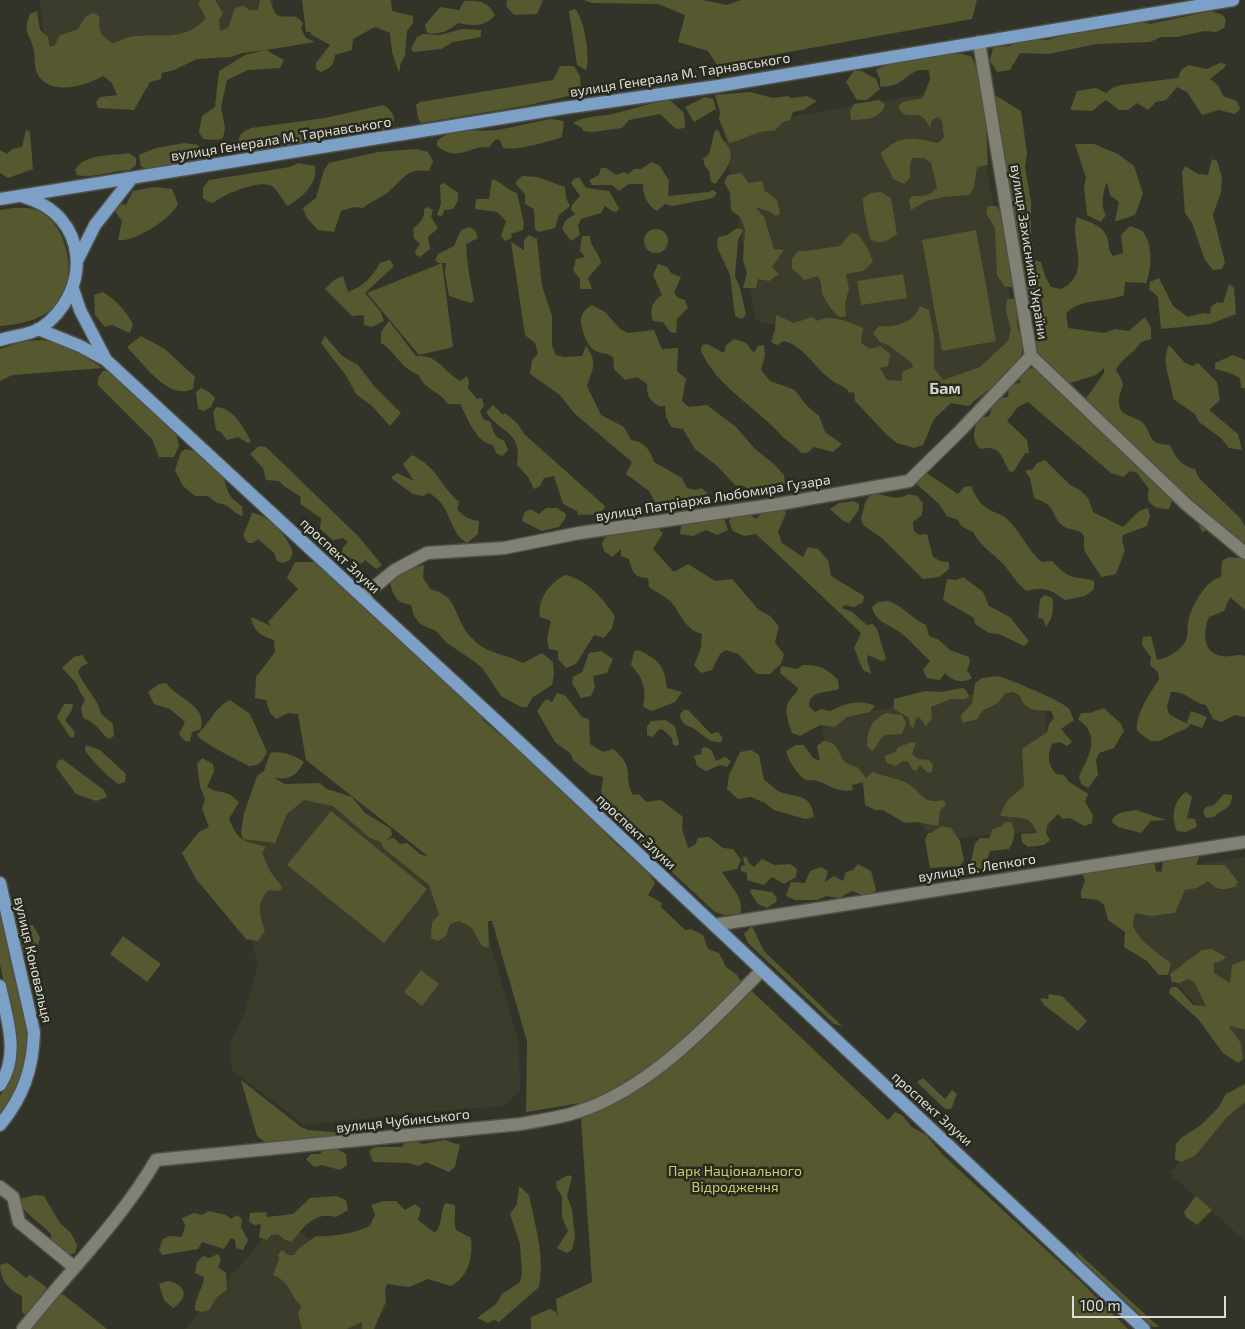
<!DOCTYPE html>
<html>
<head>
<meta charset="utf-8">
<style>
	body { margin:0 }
	#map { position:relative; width:1245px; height:1329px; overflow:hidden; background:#333429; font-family:"Exo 2",sans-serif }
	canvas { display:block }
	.scale { position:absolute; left:1072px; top:1296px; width:154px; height:22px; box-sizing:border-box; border:2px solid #dcddd5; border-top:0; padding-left:6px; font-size:15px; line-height:18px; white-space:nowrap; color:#dcddd5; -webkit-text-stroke:4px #292a1f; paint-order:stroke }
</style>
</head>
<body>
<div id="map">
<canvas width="1245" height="1329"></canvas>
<div class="scale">100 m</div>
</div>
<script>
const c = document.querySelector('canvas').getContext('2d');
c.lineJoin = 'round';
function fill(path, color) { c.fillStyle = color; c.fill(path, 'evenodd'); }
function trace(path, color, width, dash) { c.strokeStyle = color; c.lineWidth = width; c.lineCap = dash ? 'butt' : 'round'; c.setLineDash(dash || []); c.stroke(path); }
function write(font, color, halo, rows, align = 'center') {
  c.font = font + ' "Exo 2",sans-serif'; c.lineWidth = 5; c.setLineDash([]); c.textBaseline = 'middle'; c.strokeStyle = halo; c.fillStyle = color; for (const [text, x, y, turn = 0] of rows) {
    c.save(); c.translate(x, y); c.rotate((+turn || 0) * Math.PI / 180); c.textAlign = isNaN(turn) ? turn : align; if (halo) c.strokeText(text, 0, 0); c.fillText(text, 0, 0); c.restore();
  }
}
const built = new Path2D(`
	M 39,0 L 273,0 L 279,41 L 50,73 Z
	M 972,86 L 1018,342 L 924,425 L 826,328 L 761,323 L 755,318 L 723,128 Z
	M 1005,689 L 1045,711 L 1049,830 L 936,840 L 910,813 L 904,780 L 829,787 L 821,719 Z
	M 320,783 L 479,904 L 519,1044 L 520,1090 L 504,1106 L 435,1111 L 304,1125 L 232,1070 L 230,1043 L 245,1012 L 258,965 L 251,940 L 238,853 L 260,789 Z
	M 1245,857 L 1245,1060 L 1087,882 Z
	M 1245,1096 L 1245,1241 L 1169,1173 Z
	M 282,1217 L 389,1304 L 367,1329 L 185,1329 Z`);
const green = new Path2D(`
	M 201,0 L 215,0 L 223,13 L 219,20 L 220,31 L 228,28 L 235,8 L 243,6 L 250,10 L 258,10 L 260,0 L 270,0 C 276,22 280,15 297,17 L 303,23 L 301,29 L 306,38 L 315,42 L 266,50 L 284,60 L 280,68 L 248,70 L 227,80 L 221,107 L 225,128 L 223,138 L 217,140 L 203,139 L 199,132 L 202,116 L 215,107 L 219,71 L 245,55 L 265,50 L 242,53 L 231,57 L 197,59 L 174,70 L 162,73 L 161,79 L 150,82 L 134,110 L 98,108 L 96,102 L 100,97 L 117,95 L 112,83 L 103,76 C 86,86 49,97 37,73 C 34,66 35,58 34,50 C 30,33 22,34 30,14 L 37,11 L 40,30 L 48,37 L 50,47 L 55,45 L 59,36 L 78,29 L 86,16 L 94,13 L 100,17 C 97,30 101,37 113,43 C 120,41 129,36 136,36 C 164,34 186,41 206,18 L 198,4 Z
	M 302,0 L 391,0 L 392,11 L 413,16 L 413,23 L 407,31 L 405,56 L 401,62 L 399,73 L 392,52 L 390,33 L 375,27 L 353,39 L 352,50 L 335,55 C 333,66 331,68 321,72 L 316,69 L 316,63 L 330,45 L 310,34 L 311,32 L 306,32 Z
	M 507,0 L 543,0 L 537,14 L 514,15 L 506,6 Z
	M 584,0 L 702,0 L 727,5 L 741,0 L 977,0 L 972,19 L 717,65 L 708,51 L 678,42 L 685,15 L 658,4 L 592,3 Z
	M 464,1 C 480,0 488,2 495,15 C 486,27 472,26 458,23 C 448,31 440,35 427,33 L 425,25 L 440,7 L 459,10 Z
	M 575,9 C 584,18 591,58 586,70 L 577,65 L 569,11 Z
	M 1211,11 L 1223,15 L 1226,20 L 1224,28 L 1216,32 L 1204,31 L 1177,37 L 1161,37 L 1150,42 L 1096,44 L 1048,54 L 1020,53 L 1010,70 L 997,72 L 990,61 L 993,47 L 1010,46 L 1024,38 L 1047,40 L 1070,34 L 1120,27 L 1136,20 L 1150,24 Z
	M 462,29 L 481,30 L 481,37 L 453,42 L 441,49 L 414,52 L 411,49 L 417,37 L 423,34 L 440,35 Z
	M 956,53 L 971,56 C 987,88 986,130 988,165 L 977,167 L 974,187 L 969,195 L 943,197 L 926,201 L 911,210 L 909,201 L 912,196 C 923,197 929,196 937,188 L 931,163 L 924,158 L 912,158 L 910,165 L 910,178 L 904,184 L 893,179 C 890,169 882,160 881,152 C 887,149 889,146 894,143 C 906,135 925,140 938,143 L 944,137 L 942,121 L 938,117 L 932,120 L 930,128 C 918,102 908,126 898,107 L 903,102 L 923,98 L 930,79 L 929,71 C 910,64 903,91 880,86 L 880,79 L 876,70 C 889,61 938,57 956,53 Z
	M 1220,63 L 1226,64 L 1225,67 L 1210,79 L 1218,85 L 1223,96 L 1237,101 L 1240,109 L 1235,114 L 1219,110 L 1202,115 L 1187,92 L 1177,87 L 1166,100 L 1156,102 L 1148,110 L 1137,103 L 1128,110 L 1119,110 L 1106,100 L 1092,111 L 1070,110 L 1077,91 L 1096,88 L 1106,93 L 1112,88 L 1121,85 L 1178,78 L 1181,70 L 1189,65 L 1207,69 Z
	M 560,66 L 574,66 L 580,76 L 581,93 L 529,105 L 421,123 L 418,118 L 416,105 L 420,102 L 553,80 Z
	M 854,71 L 862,71 L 876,79 L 880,89 L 867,100 L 857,100 L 846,82 Z
	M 750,92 L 773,98 L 788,96 L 791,98 L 807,96 L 817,101 L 803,110 L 793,112 L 790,120 L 783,122 L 774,131 C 759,129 744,140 729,143 L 719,119 L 720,112 L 715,95 Z
	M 995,95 L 1021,111 L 1027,153 L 1025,167 L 1031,202 L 1031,235 L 1035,260 L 1041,262 L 1045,276 L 1051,287 L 1062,289 C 1093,272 1069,241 1077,217 C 1088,222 1103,225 1107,237 C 1110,245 1107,249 1113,256 L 1123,253 L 1121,235 L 1130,226 C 1134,227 1139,229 1142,231 C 1153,242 1152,270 1146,283 L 1125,282 L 1124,295 C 1105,303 1081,298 1066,313 L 1068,328 L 1104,333 L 1115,329 L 1129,331 L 1145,317 L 1151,328 L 1151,339 L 1141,342 C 1133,355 1123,356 1116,370 C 1129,390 1119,385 1119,403 C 1119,416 1134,416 1142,422 C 1154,434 1145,444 1170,445 C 1176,458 1181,466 1195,469 L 1199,478 L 1240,518 L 1245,526 L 1245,550 L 1208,530 L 1202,532 L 1199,526 L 1204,516 L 1182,491 L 1175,493 L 1169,509 C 1155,509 1144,504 1149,489 L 1137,473 L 1130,471 L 1123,477 L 1111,473 L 1028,402 L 1018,407 L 1007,421 L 1027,440 L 1029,453 L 1025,453 L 1014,471 L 1010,472 C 1001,458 1002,444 980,449 C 971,439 973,430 980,418 L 989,416 L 996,399 L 1008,397 L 1009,386 L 1021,382 L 1018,378 L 1025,369 L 1038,368 L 1163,477 L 1152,462 L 1084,401 L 1104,373 L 1104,368 L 1096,375 L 1064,385 L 1035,351 L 1032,320 L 1014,287 L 1005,287 L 997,275 L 995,228 L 986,213 L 988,206 L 997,206 L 1003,218 L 999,141 L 1002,134 L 989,101 Z
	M 705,97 L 713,99 L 716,109 L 694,122 L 685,107 Z
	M 669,99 L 684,113 L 685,128 L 676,129 L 660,114 L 629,120 L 622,128 L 592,132 L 583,131 L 582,128 L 573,123 C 584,115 603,117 616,113 C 633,109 651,103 669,99 Z
	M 879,100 L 885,104 C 882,119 864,120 851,120 L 850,112 L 854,104 Z
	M 383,105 C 394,111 397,119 391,130 L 258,153 L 239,150 C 238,137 239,133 251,128 L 325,118 Z
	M 551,119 L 564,121 L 562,137 C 548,142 516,151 503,148 L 499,139 L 495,140 L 489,147 C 467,146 459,163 437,146 L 437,141 C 452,126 478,132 497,130 C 515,127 533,122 551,119 Z
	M 26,130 L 30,132 L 33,169 L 8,178 L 0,173 L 0,150 L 7,154 L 12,149 L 22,147 Z
	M 715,130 L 719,131 C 722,141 725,141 729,148 C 736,161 721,174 716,184 L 711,182 L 709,171 L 705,166 L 703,159 L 709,154 Z
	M 185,143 L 198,145 L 204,152 L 201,161 L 181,165 L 169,164 L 150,169 L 141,167 L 139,155 L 156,148 Z
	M 1075,144 L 1094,144 L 1118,154 L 1134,166 L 1143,194 L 1135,215 L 1117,221 L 1115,220 L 1119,202 L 1110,195 L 1107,182 C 1103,190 1100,207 1106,215 L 1101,222 L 1087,215 L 1084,187 L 1086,178 Z
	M 416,149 L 428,152 L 433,161 L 429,171 C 404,168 403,181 387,193 C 379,199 371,201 363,208 L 354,207 L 341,211 L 334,232 L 318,230 L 307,218 L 303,208 L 316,198 L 324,170 L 329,163 L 378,152 Z
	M 129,153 L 136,158 L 136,165 L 130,170 C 112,170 95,179 77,175 L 75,170 C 84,153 113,156 129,153 Z
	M 1212,159 L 1217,161 L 1222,177 L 1221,192 L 1213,215 L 1225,262 L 1222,269 L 1213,270 L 1205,260 L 1192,223 L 1185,213 L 1182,172 L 1185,166 L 1198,174 L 1208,175 Z
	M 652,162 L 660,166 L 669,181 L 668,196 L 709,192 L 713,190 L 717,193 L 714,197 L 709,199 L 672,206 L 665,204 L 657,211 C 648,207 642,193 643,184 L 629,184 L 619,191 L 612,185 L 592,185 L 589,180 L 599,175 L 601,168 L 606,168 L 616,175 L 624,172 L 628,174 L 634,169 L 641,169 Z
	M 298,163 L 315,166 C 318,184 302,197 288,206 C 282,201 280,193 273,187 C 263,178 223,194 214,203 L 209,202 L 203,198 L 203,188 L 209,180 L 290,167 Z
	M 741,173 L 749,183 L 763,181 L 764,190 L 777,200 L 780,214 L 776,216 L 768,211 L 755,207 L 764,217 L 774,249 L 784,250 L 772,267 L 779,274 L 769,281 L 758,279 L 756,288 L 743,288 L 747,273 L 743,260 L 745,229 L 740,217 L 731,210 L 730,193 L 724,182 L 728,175 Z
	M 522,176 L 537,177 L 565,187 L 566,198 L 570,206 L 559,215 L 555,228 L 538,232 L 535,229 L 534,209 L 525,204 L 525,194 L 515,183 Z
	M 579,177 L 586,188 L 609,191 L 619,208 L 617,212 L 612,211 L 605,206 L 601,213 L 581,219 L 578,226 L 580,235 L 571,241 L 562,229 L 565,221 L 575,214 L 571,210 L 572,205 L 580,196 L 571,183 L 574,179 Z
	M 492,179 C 502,182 507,190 517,193 L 524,223 L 523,230 L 511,234 L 512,238 L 505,241 L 501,236 L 506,221 L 497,212 L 475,209 L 476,199 L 489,199 Z
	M 444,183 L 458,193 L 458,201 L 453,209 L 444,210 L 442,216 L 437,215 L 441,204 L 440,185 Z
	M 154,187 L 172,189 L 178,204 C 172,218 134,243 118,240 L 122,221 L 114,210 L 119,204 L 126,205 L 133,191 Z
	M 881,192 L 891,198 L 897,234 C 887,241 882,245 871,240 C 868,231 862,206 863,198 L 871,193 Z
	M 428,207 L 433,210 L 431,217 L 438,228 L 428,237 L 430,249 L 420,257 L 416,255 L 415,252 L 420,244 L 414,238 L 413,229 C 420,222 425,219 424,209 Z
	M 13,208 C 22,208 31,207 39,211 C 70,227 80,285 53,308 C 38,321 20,324 0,326 L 0,210 Z
	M 469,227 L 475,230 L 478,238 L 466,244 C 467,263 470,281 474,300 L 471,303 L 449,296 L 445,273 L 446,263 L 438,263 L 435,260 L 438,254 L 454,246 L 461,230 Z
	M 737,228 L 743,230 L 738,240 L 735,276 L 740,288 L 746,314 L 742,319 L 735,316 L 730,275 L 717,247 L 718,237 L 727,235 Z
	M644 241a12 12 0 1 1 24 0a12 12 0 1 1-24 0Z
	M 976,230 L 996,341 L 942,351 L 922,240 Z
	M 851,233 L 858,234 L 868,249 L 873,262 L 863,271 L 846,274 L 849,289 L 845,303 L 846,316 L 840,317 C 834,314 824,299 822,293 C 821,286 822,283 818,276 L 804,280 L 792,268 L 792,259 L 798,251 C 807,252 828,247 840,246 Z
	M 529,235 L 537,239 L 542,286 L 552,316 L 552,345 L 556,355 L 564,357 L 582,356 L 586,346 C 598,363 593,368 587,386 L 601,415 L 624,427 L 631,440 C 644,442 650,449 654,462 L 682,478 L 687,488 L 695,490 L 702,488 L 708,494 L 706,500 L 679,510 L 656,504 L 649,491 L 626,474 L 632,462 L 574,413 L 560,395 L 530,374 L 532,360 L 538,354 L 535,343 L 525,335 L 511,242 L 524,250 L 524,240 Z
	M 582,236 L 590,236 C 590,247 599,252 601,263 L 588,278 L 592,289 L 580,289 L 580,279 L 573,270 L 576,259 L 585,257 L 580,251 Z
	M 390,260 L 394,266 L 365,293 L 381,312 L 384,321 L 372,327 L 364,325 L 364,315 L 352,316 L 325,289 L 334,280 L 343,276 L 348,292 C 363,287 373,276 380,263 Z
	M 442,263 L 453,347 L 419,355 L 367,293 Z
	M 658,264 L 667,267 L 671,273 L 681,277 L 674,293 L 678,298 L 685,300 L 688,308 L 677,319 L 676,333 L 670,332 L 663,322 L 653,321 C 649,309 652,302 662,295 L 653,275 Z
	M 903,274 L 907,298 L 861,305 L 857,281 Z
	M 1159,278 L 1173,306 L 1188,317 L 1203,313 L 1210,314 L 1211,307 L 1217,302 L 1223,303 L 1229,284 L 1234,288 L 1236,314 L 1210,324 L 1161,329 L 1158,297 L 1149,289 L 1150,282 Z
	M 103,292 C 116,300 126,311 133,324 L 130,333 L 112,325 L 105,327 L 95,315 L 94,295 Z
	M 1007,299 L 1014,299 C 1018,309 1016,319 1018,329 C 1020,334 1023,338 1023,344 C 1024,370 986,389 969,406 L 951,403 L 934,419 L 923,445 L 914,448 L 897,443 L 888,436 L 855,401 L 854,392 L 850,393 C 844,385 837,385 830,379 C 813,366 805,347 784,341 L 777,345 L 771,342 L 775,330 L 776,315 L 794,323 L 812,317 L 818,321 C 829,313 852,323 863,328 L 861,343 L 870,349 L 880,346 L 890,354 L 888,366 L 880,368 L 887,380 L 902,381 L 902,372 L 913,367 L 912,363 L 888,345 L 880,342 L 873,333 L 879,326 C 895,328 914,323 920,306 L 929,310 L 934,337 L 934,368 L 943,380 L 980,367 L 1008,341 L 1011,329 L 1006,311 Z
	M 592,305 L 605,312 L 620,329 L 628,333 L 654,330 L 662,349 L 678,348 L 677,371 L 686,379 L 682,401 L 689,407 L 707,405 L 736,427 L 755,449 L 774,464 L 784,475 L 785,485 L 778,494 L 751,491 L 744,486 L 735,485 L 716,465 L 695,449 L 683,429 L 671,427 L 666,417 L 665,406 L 659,406 C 649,400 647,396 647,384 L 637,377 L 625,380 L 614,369 L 613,357 C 606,352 600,354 594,350 C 587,346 581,329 581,321 C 581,313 586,309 592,305 Z
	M 389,321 L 416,356 C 437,354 443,371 460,381 L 467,376 L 469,382 L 468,388 L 477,399 L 482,398 L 484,406 L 480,411 L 483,419 L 491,422 C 492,430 495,439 504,440 L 508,450 L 502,456 L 496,453 L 493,445 C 475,442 468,418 460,404 L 448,404 C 440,391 424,390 419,375 C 400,368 397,353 381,343 L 381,332 Z
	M 141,336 L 165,349 L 195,377 L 193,389 C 168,401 143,363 127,347 Z
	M 325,336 L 342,356 L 358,365 L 375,387 L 401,413 L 390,426 L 372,406 L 356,394 L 347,377 L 321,343 Z
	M 734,339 L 746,343 L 754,353 L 758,346 L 764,345 L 765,356 L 761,370 L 770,381 L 795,390 L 806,405 L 819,416 L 825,432 L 842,444 L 833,452 L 814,447 L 807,453 L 801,453 C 795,444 787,442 781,435 C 756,407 717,387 701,351 L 702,345 L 707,344 L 724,353 L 726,345 Z
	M 41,340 C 63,343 84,355 102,368 L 12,375 L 0,381 L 0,349 L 25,341 Z
	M 1169,345 L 1185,363 L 1193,366 L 1198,363 L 1217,382 L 1220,400 L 1209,410 L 1238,434 L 1242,450 L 1229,448 L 1221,438 L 1199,422 L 1195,414 L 1173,399 C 1172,381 1160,362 1169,345 Z
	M 1233,355 L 1245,360 L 1245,388 L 1241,388 L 1240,378 L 1230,373 L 1215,369 L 1215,363 Z
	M 111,370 L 175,427 L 179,446 L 174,457 L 159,457 L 152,439 L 98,385 L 98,378 L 103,371 Z
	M 201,388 L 209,392 L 215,398 L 211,407 L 204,411 L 198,409 L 196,392 Z
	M 493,405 L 503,415 L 505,413 L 518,424 L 524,434 L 605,506 C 601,518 590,514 578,515 L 577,511 L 563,504 L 554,476 L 544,478 L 540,486 L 534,489 L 528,477 L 517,465 C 523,430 499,433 486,412 Z
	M 216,407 C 234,408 243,427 251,441 L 248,443 L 238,437 L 227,440 L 221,432 L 216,430 L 213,412 Z
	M 259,446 L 266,447 L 359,537 L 382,565 L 376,569 L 365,560 L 361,564 L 342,553 L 343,547 L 348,542 L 343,538 L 333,540 L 320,529 L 321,518 L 300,504 L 301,497 L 284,486 L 279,481 L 266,480 L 263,468 L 250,454 Z
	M 186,449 C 197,450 216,463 221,473 C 230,490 223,493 242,506 L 243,516 C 235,515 232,508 225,505 C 216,502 217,504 208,496 L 195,496 L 183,486 L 175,470 L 181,452 Z
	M 412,455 C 438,468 439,484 459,502 L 457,509 C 463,516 469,520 479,521 L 478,534 L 467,543 C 447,531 453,506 429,493 L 423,496 L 413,494 L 391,478 L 397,473 L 414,481 L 403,464 Z
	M 1045,460 L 1070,485 L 1080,490 L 1088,498 L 1093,512 L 1123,527 L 1139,511 L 1148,508 L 1150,516 L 1147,526 L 1123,535 L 1122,541 L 1125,550 L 1116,574 L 1102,577 C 1099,573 1084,552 1084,548 C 1083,544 1085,540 1084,536 C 1080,528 1069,531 1063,526 C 1049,515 1060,507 1034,498 L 1030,478 L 1025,471 L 1033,469 L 1037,463 Z
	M 919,468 L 958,494 L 964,487 L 971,486 C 976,498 981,506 992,511 C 997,514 1002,514 1006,518 C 1021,531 1026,549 1042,562 L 1052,561 C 1059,568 1067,577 1078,578 C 1085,579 1088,579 1094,581 L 1094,589 L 1085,596 L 1065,600 C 1051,590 1044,586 1027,591 C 1016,584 1012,573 1003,564 C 993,553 980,546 973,532 L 961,526 L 958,520 L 947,516 L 939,504 L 913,481 Z
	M 872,492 C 884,495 898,502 908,494 L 917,496 L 923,503 L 922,515 L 913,522 L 914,531 L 919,535 L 927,534 L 933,557 L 940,561 L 949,562 L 949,569 L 939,577 L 923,579 L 883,539 L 863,525 L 861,519 L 865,503 Z
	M 854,501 L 859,504 L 859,510 L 849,523 L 843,521 L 830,509 L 839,503 Z
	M 782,503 L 786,513 L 778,532 L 782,543 L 803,557 L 808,547 L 818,549 L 828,560 L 831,576 L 864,596 L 863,602 L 854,607 L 845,605 L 842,608 L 852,612 L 867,625 L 873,624 L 877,629 L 886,659 L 882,661 L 868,655 L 867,659 L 871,674 L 863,670 L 854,648 L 861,633 L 756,534 L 744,536 L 733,531 L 729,522 L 731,517 L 749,514 L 756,519 L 768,506 Z
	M 546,508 L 557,508 L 566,514 L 565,519 L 559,527 L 542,531 L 522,521 L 524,513 L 530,509 L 539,514 Z
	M 252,513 C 270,515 286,535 293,552 L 290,560 L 283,563 L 277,561 L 274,553 L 258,539 L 253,543 L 248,543 L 243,536 Z
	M 723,515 L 728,530 L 717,535 L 706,530 L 693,536 L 680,534 L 682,521 Z
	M 653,524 L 663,533 L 653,549 L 674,572 L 688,564 L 715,581 L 732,579 L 759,610 L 770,616 L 779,626 L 775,643 L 784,654 L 781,664 L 770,674 L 757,674 L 738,654 L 726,650 L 720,654 L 712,670 L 701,673 L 694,665 L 701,648 L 702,634 C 685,629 682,616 672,603 C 667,597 656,592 649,587 L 648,578 C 634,578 632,571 629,559 L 621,556 L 621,549 L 612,557 L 604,551 L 602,543 L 609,532 Z
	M 1229,557 L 1245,559 L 1245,610 L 1230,597 L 1224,611 L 1209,617 C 1203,631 1202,652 1221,656 C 1230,658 1237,653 1245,656 L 1245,717 L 1235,715 L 1221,722 L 1213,719 L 1206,705 C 1192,703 1187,691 1171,692 L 1167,707 L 1169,714 L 1183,722 L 1189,724 L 1187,722 L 1191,711 L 1207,717 L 1202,728 L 1191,724 C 1186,729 1185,729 1178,732 C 1159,740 1156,749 1137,730 C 1136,712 1150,694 1159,679 L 1158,672 L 1150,665 L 1151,657 L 1142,645 L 1143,637 L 1151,636 L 1157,660 C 1168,658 1184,649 1187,637 C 1188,631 1187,624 1189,618 C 1193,604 1206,580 1221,577 L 1222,561 Z
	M 295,562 L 315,562 L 331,573 L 471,702 L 484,721 L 558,784 L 617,845 L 648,872 L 655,883 L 648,895 L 662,903 L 661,907 L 685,930 L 691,929 L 703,935 L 708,949 L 719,953 L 726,967 L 737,975 L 739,979 L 888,1120 L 895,1112 L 902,1115 L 912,1127 L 926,1135 L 943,1155 L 1080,1281 L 1128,1329 L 531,1329 L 531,1317 L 550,1309 L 556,1312 L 558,1318 L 556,1299 L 592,1282 L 580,1103 L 526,1112 L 527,1041 L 492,921 L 488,921 L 489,948 L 482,946 L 471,927 L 459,921 L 450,924 L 446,936 L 438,941 L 431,938 L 432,922 L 439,915 L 429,885 L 383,848 L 381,842 L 370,838 L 333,806 L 304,800 L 287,814 L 275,843 L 243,839 L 241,833 L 244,813 L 257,776 L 264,771 L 270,753 C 281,750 296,756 304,762 C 296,776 290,780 274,778 L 285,784 L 319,783 L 327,789 L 352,797 L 365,813 L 391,829 L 392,835 L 386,840 L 394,838 L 400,844 L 407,843 L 420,854 L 429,857 L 306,760 L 298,714 L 288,713 L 276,719 L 270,713 L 266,700 L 255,698 L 256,677 L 275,652 L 274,640 C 260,635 254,632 251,617 L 271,626 L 268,622 L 298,589 L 287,578 Z
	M 424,565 L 423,577 L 430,589 C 455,595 453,609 464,628 C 467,634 473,639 477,643 C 490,654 508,655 523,663 L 542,653 L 553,662 L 554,674 L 552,685 L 533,697 L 527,707 L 521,707 L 501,696 L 483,669 L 475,662 L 447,643 L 436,631 L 420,624 L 414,616 L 411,605 C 393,602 393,593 389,578 L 409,569 Z
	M 565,575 C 588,580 602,598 615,616 L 612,628 L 604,638 L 594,635 L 576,664 L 566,668 L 558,659 L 558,651 L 549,649 L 547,639 L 551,621 L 540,617 C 537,599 550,583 565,575 Z
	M 963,577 L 983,592 L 989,606 L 1010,617 L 1029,641 L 1024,646 L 999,634 L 989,633 L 975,624 L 974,618 L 943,600 L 947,579 L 956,580 Z
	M 1045,595 L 1052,598 C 1054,609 1053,618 1046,627 L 1043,619 L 1038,618 L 1040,599 Z
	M 886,601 C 899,602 912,619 926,625 L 929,636 L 939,640 L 950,650 L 969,657 L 970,662 L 967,670 L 972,678 C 962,684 952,681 945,673 L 940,680 L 927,678 L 923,670 L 930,661 C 920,652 911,641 901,633 C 890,624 875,623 872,607 L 878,602 Z
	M 639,650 C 659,661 664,664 667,688 L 682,692 L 675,702 L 652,711 L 643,707 C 647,689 643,678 631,665 L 634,651 Z
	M 601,651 L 613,659 L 607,673 L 593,676 L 595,687 L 591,696 L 581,698 L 572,683 L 573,677 L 582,672 L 589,653 Z
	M 82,655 L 88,663 L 81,667 L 78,672 C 84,687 99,700 101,714 L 113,724 L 114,736 L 109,739 C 98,731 99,724 83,718 L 81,708 L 85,699 L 81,694 L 76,683 L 62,668 L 74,657 Z
	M 803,665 C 819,664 828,669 838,680 L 839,689 C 828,693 818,690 810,699 L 809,706 L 815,712 L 822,709 L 830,711 C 845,704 859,698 875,706 L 870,712 L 847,717 L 835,727 L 820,725 L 800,736 L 792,733 C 789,723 783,711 789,701 C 793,695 796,695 798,688 L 780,673 L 781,666 L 797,669 Z
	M 998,676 C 1010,680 1062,700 1069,709 C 1071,711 1072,717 1074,720 L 1061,729 L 1072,742 L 1067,746 L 1060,742 L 1052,744 C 1047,755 1048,765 1056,774 L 1064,775 L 1068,781 L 1088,794 L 1085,802 L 1093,815 L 1092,823 L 1084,826 L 1070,818 L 1062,819 L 1058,814 L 1047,825 L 1046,833 L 1050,840 L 1044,845 L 1028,847 L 1022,842 L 1021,834 L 1037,833 C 1029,811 1016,821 1000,815 L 1007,801 L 1024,786 L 1022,749 L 1047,732 L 1049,724 L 1054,718 L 1051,711 C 1037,710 1025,712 1020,696 L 1013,692 L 1005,693 C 1003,696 1000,701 997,703 C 988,710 982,707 978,719 L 962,723 L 961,715 L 972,703 L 975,683 L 982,678 Z
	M 166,683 C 178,700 207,704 201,729 L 192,732 L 190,742 L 185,741 L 179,734 L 185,722 L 170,709 L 154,704 L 148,692 L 159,684 Z
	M 963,688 L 967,691 L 969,697 L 965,699 L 951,699 L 931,707 L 932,718 L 926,726 L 919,717 L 916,719 L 913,729 L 910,725 L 909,718 L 894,709 L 894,699 L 925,691 L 940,692 Z
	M 557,693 L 565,695 L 582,717 L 589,719 L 590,744 L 603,752 L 613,749 C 637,769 622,774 633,795 L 639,794 L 646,802 L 661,800 L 683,817 L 682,828 L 688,848 L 695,845 L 698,838 L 709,837 L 723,848 L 733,849 L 741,860 L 737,869 L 722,872 C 730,886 745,898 740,914 L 725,915 L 715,912 L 603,808 L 600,804 L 603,777 L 590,774 L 574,761 L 570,753 L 555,742 L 537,711 L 546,699 L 552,702 Z
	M 230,700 L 250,714 L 267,752 C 263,761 259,766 249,766 C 238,760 202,743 197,735 C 209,724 216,706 230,700 Z
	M 64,704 L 73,704 L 72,710 L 65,720 L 75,732 L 74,737 L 70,737 L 57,717 Z
	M 1104,708 L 1121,724 L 1124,731 L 1114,748 L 1099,753 L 1096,760 L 1098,775 L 1088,788 L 1081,784 L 1079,776 C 1090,754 1101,736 1078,719 L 1081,713 L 1089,713 Z
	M 684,710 L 688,710 L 711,734 L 718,732 L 723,738 L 721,742 C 709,744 702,733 693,728 C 689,726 684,725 682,721 C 681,720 680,715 680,714 Z
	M 886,713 L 902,715 L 906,723 L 902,734 C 897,735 889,734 885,735 C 879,738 878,747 872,751 L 867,746 C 867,730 872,719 886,713 Z
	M 665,720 L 675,726 L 679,744 L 677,746 L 673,745 L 672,738 L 662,729 L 658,730 L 653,737 L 647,735 L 647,727 L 651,721 Z
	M 823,741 C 846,743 833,763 857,767 L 866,778 L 873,772 C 884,777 901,778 910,785 C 924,795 922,804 943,800 L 946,804 L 940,811 L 938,826 L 916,822 L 905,823 L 883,810 L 875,810 L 865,805 L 863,782 L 852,785 L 853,790 C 839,793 831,786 818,781 C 813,779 808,782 803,778 C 796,773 788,759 786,751 L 796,745 L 804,745 L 813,758 L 820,761 L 817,746 Z
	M 912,742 L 916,743 L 912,754 L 918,759 L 929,760 L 933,765 L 932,772 L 928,773 L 920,765 L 916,771 L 913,770 L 908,762 L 903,761 L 895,766 L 887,763 L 884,756 L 896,752 L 897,748 Z
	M 86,745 L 100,750 L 126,774 L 125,782 L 119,784 C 110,779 90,759 85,750 Z
	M 706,747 L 712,751 L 716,761 L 725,757 L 731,761 L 727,767 L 720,765 L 706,771 L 697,766 L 694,756 L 701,754 L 702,748 Z
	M 751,750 L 759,755 L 764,780 C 770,783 777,792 783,793 C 801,798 811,795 814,817 L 805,819 L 774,810 L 765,803 L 751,797 L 738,799 L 727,789 L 729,775 L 740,752 Z
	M 202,758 L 213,764 L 214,772 L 207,787 C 222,796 224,787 239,802 L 229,819 C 239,843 243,840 266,847 L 262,853 L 270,871 L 282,887 L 280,891 L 269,890 C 255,903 260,915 265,931 L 258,941 L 246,939 L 196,879 L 182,853 L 199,832 L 209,827 L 202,809 L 205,799 L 200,786 L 197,764 Z
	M 62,759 L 104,790 L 107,797 L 96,801 L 76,794 L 56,767 L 58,761 Z
	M 1186,792 L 1192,797 L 1187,818 L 1195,819 L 1197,827 L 1185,832 L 1177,831 C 1171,818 1173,800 1186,792 Z
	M 1224,794 L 1232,795 C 1232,810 1222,808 1214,817 L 1206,818 L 1203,811 L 1206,807 L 1214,805 Z
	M 1136,810 L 1166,820 L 1151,821 L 1141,833 L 1118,827 L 1112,822 C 1115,811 1126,812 1136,810 Z
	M 331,811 L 427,889 L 384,943 L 287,865 Z
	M 1005,822 L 1011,822 C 1016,832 1015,839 1009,849 L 990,851 L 984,869 L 978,869 L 971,862 L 975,843 L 980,838 L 989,838 L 993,829 L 1002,826 Z
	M 941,826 L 951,828 L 960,841 L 964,860 L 960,866 L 930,868 L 925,840 L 928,833 L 931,833 Z
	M 1188,853 L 1199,857 L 1196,865 L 1225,865 L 1238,882 L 1235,887 C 1222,890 1217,891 1208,881 L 1197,888 L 1185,890 L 1175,913 L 1151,916 L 1135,913 C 1134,916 1133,922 1133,925 C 1137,940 1159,954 1171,963 L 1168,975 L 1159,975 L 1147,961 L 1124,947 L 1125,932 L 1108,920 L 1104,905 L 1098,900 L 1081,898 L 1081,891 L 1085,881 L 1081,870 L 1146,860 L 1154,863 L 1156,871 L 1161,873 L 1164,857 Z
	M 746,856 L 749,863 L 754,867 L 762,859 L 775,865 L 790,864 L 797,869 L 796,877 L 784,884 L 772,877 L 764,885 L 747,880 L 747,873 L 741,871 L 741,866 L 745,865 L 743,858 Z
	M 858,864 L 871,871 L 876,890 C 869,898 861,895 852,891 L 839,898 L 826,896 L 818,900 L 795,900 L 786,896 L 791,882 L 805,883 L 810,871 L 821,867 L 828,871 L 825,882 L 834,876 L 843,881 L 846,872 L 853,870 Z
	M 751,889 L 772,892 L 777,898 L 776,902 L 767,908 L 758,904 L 750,892 Z
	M 0,898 L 29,1036 L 21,1083 L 0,1118 L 0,1096 L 12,1076 L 17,1059 L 16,1040 L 0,964 Z
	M 25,925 L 33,925 L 40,938 L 37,948 L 30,952 L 23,952 L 19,929 Z
	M 752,926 L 764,951 L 842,1026 L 834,1024 L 748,943 L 744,934 Z
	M 123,936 L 161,964 L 147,982 L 110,954 Z
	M 1212,949 L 1226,957 L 1222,961 L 1214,963 L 1214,973 L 1230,983 L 1232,965 L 1245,960 L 1245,1030 L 1231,1026 L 1229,1027 L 1241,1043 L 1243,1059 L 1238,1063 L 1223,1053 L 1198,1019 L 1169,993 L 1171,987 L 1177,987 L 1193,1005 L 1206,1006 L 1194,982 L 1188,979 L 1180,983 L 1172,982 L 1170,974 L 1202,950 Z
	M 421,970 L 439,984 L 422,1006 L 404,992 Z
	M 1049,994 L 1062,996 L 1087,1021 L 1078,1031 L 1044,1005 L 1040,998 L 1048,999 Z
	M 923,1078 L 945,1099 L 952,1090 L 957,1094 L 951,1109 L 945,1109 L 917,1082 Z
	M 241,1080 L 301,1127 L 308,1130 L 353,1134 L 350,1143 L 286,1144 L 278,1141 L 269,1145 L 257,1136 Z
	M 1245,1084 L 1245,1102 L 1227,1117 L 1196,1155 L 1182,1162 L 1175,1160 L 1176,1144 L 1181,1138 L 1201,1125 L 1218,1108 L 1226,1094 Z
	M 445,1140 L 460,1145 L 455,1167 L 449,1172 L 426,1162 L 418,1166 L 409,1163 L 373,1162 L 369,1151 L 375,1147 L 402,1147 L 405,1143 L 414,1141 L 423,1144 Z
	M 325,1148 L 337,1149 L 346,1154 L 347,1165 L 340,1170 L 322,1165 L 314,1167 L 306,1159 L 311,1154 L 320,1154 Z
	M 568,1175 L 572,1177 L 567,1196 L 572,1210 L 575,1237 L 572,1250 L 567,1253 L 557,1248 L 568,1231 L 562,1217 L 562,1196 L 557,1189 L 556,1182 Z
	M 519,1186 L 529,1195 C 535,1226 545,1255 539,1287 L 499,1322 L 494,1320 L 488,1323 L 477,1318 L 496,1304 L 502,1294 L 520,1282 L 522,1274 L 520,1244 L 510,1214 L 517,1204 Z
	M 36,1195 L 44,1196 L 60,1223 L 71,1233 L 77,1245 L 75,1253 L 66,1255 L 51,1242 L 51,1234 C 40,1223 29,1216 19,1204 L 20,1199 Z
	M 336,1196 L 346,1200 L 348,1210 L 336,1217 C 315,1211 304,1226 292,1242 L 285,1240 L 278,1234 L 271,1235 L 267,1240 L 259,1237 L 261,1224 L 255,1225 L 249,1222 L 250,1213 L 266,1212 L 267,1217 L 293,1214 L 310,1198 Z
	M 1196,1196 L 1212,1210 L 1197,1225 L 1187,1218 L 1184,1212 Z
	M 384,1201 L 396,1201 L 405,1210 L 415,1204 L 421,1209 L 418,1220 L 435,1233 C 443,1224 440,1213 445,1203 L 455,1205 C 456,1213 453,1222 456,1230 L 471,1238 C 473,1257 469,1276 451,1286 L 428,1279 L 409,1287 L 387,1284 L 385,1290 L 386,1301 L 374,1329 L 362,1329 L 362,1322 L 347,1329 L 302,1329 L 298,1314 L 301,1306 C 288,1293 292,1283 273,1275 L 279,1259 L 278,1255 L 282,1250 L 288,1255 L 294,1255 L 299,1248 L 316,1236 C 324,1238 364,1232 370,1225 C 372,1222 374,1217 375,1214 L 371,1205 Z
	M 209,1211 L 226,1215 L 231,1219 L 237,1215 L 242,1219 L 241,1227 L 248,1240 L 243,1250 L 236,1248 L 235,1240 L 231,1238 L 224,1249 L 202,1242 L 198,1249 L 162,1255 L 159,1250 L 163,1239 L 169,1236 L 182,1237 L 185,1226 L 182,1218 L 194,1213 L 202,1215 Z
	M 1074,1249 L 1159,1327 L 1153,1327 L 1078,1257 Z
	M 218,1254 L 221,1260 L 218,1267 L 226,1273 L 227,1290 L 217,1297 L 209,1310 L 201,1312 L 195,1310 C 195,1296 203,1289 204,1277 L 195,1273 L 197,1262 L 203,1256 L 209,1258 Z
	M 8,1263 L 26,1278 L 30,1275 L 46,1287 L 46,1297 L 27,1316 L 22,1312 L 22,1296 C 9,1291 0,1279 0,1265 Z
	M 168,1281 C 186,1285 190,1297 173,1308 L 164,1300 L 159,1284 Z
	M 54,1293 L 64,1295 L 107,1329 L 29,1329 Z`);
const minor = new Path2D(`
	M 979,42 L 1031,356 L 1187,505 L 1245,553
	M 362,597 L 395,570 L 427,553 L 504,548 L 579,533 L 779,504 L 909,481 L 960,431 L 1031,356
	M 714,925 L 1245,842
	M 0,1187 L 13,1197 L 19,1222 L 74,1267
	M 23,1329 C 67,1273 120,1222 156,1160 L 521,1124 C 540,1120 560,1118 577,1112 C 648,1090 711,1023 761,971`);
const major = new Path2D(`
	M 0,199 L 564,108 L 718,86 L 1233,0
	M 78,259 L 95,225 L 132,178
	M 73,289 L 80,310 L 106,360
	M 38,329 L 80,346 L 106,360 L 515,738 L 1144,1329
	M 0,340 C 12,336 30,335 41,328 C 93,291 89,215 24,197
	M 0,883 L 34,1032 C 33,1069 23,1097 0,1125
	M 0,986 C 7,1019 20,1055 0,1085`);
const streetNames = [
	["вулиця Генерала М. Тарнавського",680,75,-9],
	["вулиця Генерала М. Тарнавського",281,139,-9],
	["вулиця Захисників України",1029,252,81],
	["вулиця Патріарха Любомира Гузара",713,498,-9],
	["проспект Злуки",340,556,43],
	["проспект Злуки",636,832,43],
	["вулиця Б. Лепкого",977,868,-9],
	["вулиця Коновальця",33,960,77],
	["проспект Злуки",932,1109,42],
	["вулиця Чубинського",403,1121,-6]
];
const parkNames = [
	["Парк Національного",735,1171],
	["Відродження",735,1187]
];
const quarterNames = [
	["Бам",945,389]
];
fill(built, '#3b3c2b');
fill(green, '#565830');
trace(minor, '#515148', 15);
trace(major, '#515148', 15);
trace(minor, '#808174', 12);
trace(major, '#7ca0c6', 12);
write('14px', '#dcddd5', '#292a1f', streetNames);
write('14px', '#c6ca69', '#292a1f', parkNames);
write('bold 16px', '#d4d5c7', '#292a1f', quarterNames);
</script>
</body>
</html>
